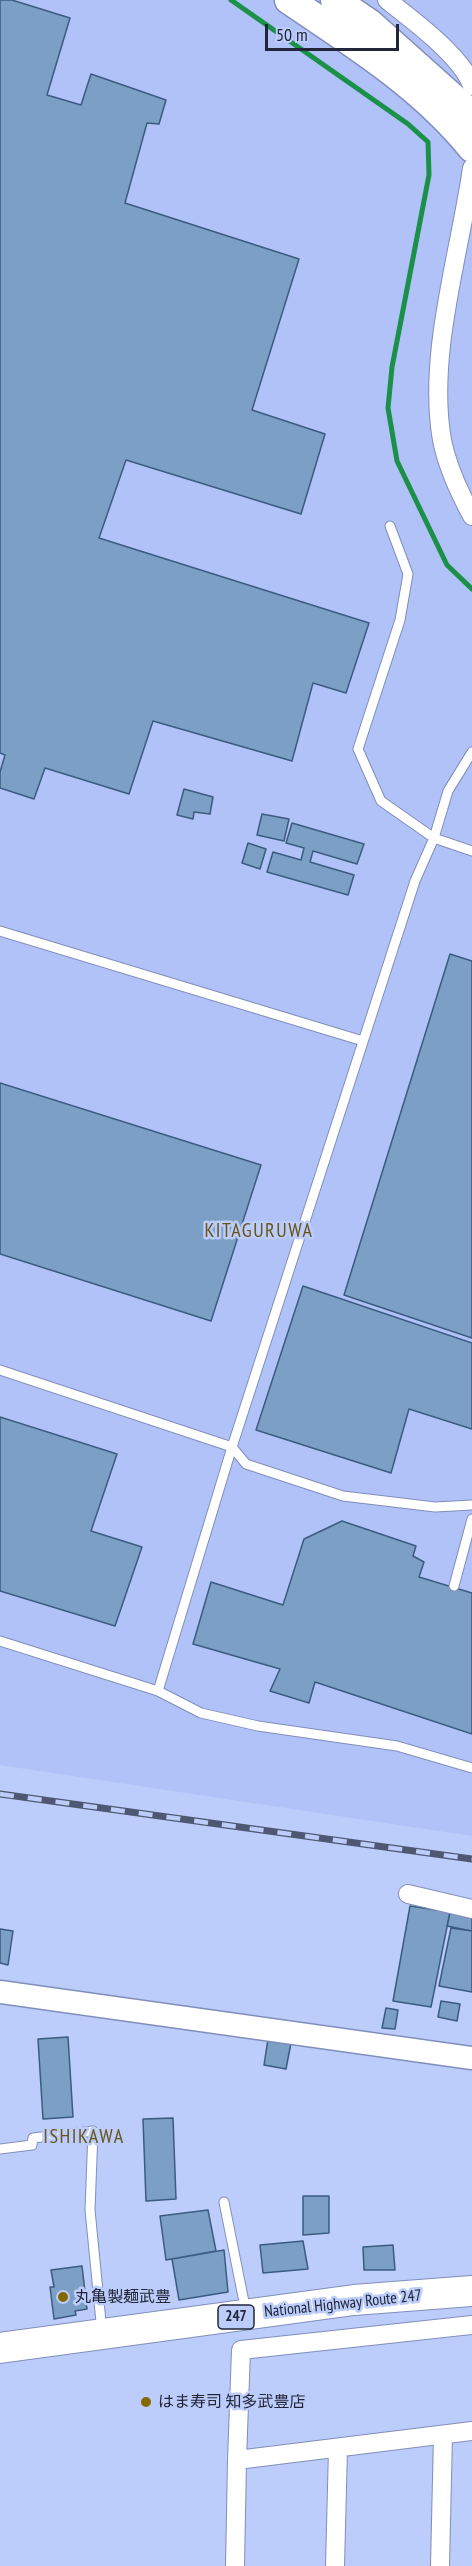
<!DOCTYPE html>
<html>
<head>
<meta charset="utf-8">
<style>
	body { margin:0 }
	#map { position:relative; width:472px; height:2566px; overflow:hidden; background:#bcccfb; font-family:"PT Sans Narrow",sans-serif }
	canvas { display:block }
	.scale { position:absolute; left:265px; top:24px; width:134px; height:27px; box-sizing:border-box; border:3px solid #212638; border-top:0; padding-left:8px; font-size:18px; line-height:21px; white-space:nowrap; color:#212638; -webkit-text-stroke:4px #bcccfb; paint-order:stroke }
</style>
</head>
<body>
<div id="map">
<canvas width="472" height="2566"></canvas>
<div class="scale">50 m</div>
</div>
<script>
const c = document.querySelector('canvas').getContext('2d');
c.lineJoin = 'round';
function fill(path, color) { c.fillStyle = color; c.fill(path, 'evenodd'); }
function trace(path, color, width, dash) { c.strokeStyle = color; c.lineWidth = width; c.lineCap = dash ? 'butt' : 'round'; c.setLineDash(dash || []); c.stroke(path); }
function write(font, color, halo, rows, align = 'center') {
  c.font = font + ' "PT Sans Narrow","Noto Sans JP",sans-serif'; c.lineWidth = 5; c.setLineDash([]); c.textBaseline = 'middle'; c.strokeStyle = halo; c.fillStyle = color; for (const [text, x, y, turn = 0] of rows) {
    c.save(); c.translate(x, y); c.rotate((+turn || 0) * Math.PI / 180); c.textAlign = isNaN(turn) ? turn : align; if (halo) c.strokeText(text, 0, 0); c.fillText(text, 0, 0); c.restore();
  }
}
const built = new Path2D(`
	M 0,0 L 472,0 L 472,1836 L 0,1765 Z`);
const stream = new Path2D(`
	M 231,0 L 408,124 L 428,142 L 429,175 L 392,367 L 388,408 L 397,461 L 447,565 L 472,589`);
const building = new Path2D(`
	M 0,0 L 12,0 L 70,18 L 47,95 L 81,105 L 91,74 L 166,100 L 159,124 L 147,123 L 125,203 L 299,259 L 252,410 L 325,434 L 301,514 L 126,460 L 99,538 L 369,623 L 346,693 L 313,683 L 292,761 L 153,721 L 129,794 L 45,768 L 34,799 L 0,788 L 0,772 L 5,755 L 0,753 Z
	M 184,789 L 213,797 L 210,814 L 194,812 L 193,819 L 177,815 Z
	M 262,814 L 289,819 L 284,841 L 257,835 Z
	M 292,823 L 364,844 L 357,864 L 313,851 L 310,862 L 354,875 L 348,895 L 267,872 L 273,852 L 301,860 L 304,848 L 286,843 Z
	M 248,843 L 266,849 L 260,869 L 242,863 Z
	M 450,954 L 472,961 L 472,1338 L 344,1295 Z
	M 0,1083 L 261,1165 L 211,1321 L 0,1254 Z
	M 303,1286 L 472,1343 L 472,1429 L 409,1409 L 391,1473 L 256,1430 Z
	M 0,1417 L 117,1454 L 91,1531 L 142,1547 L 115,1626 L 0,1591 Z
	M 342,1521 L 416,1546 L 413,1556 L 424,1562 L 419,1577 L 472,1593 L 472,1734 L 315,1682 L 309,1703 L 270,1691 L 280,1669 L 193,1644 L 211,1582 L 283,1605 L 304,1539 Z
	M 410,1906 L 450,1912 L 431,2007 L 393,2001 Z
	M 450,1912 L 472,1916 L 472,1931 L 447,1926 Z
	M 451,1928 L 472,1931 L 472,1992 L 439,1986 Z
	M 0,1929 L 13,1931 L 8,1965 L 0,1963 Z
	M 441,2001 L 460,2004 L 457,2021 L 438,2017 Z
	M 386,2008 L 398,2010 L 395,2029 L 382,2028 Z
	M 68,2037 L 73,2117 L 43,2119 L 38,2039 Z
	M 268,2039 L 291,2043 L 286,2069 L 264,2065 Z
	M 173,2118 L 176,2199 L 146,2201 L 143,2119 Z
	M 303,2196 L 329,2196 L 329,2233 L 303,2235 Z
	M 208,2210 L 216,2251 L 166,2260 L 160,2216 Z
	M 303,2241 L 308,2269 L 263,2273 L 260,2245 Z
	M 393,2245 L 395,2270 L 364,2270 L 363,2247 Z
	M 224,2250 L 228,2292 L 179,2300 L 172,2259 Z
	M 82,2266 L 87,2309 L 75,2311 L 76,2315 L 54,2319 L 50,2287 L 54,2287 L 51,2270 Z`);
const service = new Path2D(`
	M 390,526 L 408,574 L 400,620 L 358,749 L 381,801 L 434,838 L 472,851
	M 472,752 L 448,791 L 434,838 L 415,881 L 232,1447 L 246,1464 L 343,1496 L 435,1507 L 472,1505
	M 0,931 L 363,1041
	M 0,1370 L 232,1447 L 158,1691
	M 454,1586 L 472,1519
	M 0,1641 L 158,1691 L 201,1713 L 258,1726 L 397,1746 L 472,1768
	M 0,2149 L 32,2145 L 33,2138 L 93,2131 L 90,2210 L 102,2332
	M 224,2202 L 246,2312`);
const minor = new Path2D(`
	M 387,0 C 410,18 463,57 472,86
	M 472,168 C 460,253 427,355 442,440 C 447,466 459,492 472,516
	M 408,1894 L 472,1909
	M 237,2460 L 241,2350 L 472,2325
	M 235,2566 L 237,2460 L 472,2431
	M 335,2566 L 338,2449
	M 440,2566 L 443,2435`);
const tertiary = new Path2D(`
	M 0,1992 L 472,2058`);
const primary = new Path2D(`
	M 289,0 C 354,44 422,86 472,148
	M 335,0 L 369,23 L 472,115`);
const trunk = new Path2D(`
	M 0,2348 L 354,2300 L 472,2291`);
const rail = new Path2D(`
	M 0,1794 L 472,1859`);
const markers = [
	[63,2297,6,"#846801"],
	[146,2402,6,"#846801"]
];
const shields = [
	[236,2317,36]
];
const shieldNames = [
	["247",236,2317]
];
const poiNames = [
	["丸亀製麺武豊",75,2297],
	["はま寿司 知多武豊店",158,2402]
];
const streetNames = [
	["National Highway Route 247",343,2304,-6]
];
const quarterNames = [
	["KITAGURUWA",259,1231],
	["ISHIKAWA",84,2137]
];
fill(built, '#b0c2f8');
trace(stream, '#1b9048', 5);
fill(building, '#7b9fc5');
trace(building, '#3b5c7f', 1.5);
trace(service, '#808ebb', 11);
trace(minor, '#808ebb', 20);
trace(tertiary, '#808ebb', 25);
trace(primary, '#808ebb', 31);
trace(trunk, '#808ebb', 32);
trace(service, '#fff', 9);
trace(minor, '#fff', 18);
trace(tertiary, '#fff', 22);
trace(primary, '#fff', 28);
trace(trunk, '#fff', 30);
trace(rail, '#4f5872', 7);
trace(rail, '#bcccfb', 4.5, [14]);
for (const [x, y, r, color] of markers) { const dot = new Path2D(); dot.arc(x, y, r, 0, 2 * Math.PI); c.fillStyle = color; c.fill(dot); trace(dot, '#bcccfb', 2); }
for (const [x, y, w] of shields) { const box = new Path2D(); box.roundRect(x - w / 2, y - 12, w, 24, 4.5); c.fillStyle = '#bcccfb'; c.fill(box); trace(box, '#212638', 1.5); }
write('bold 15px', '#212638', null, shieldNames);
write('16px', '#212638', '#bcccfb', poiNames, 'left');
write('16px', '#212638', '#bcccfb', streetNames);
c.letterSpacing = '1.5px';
write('20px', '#68551a', '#bcccfb', quarterNames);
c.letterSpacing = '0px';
</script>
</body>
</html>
